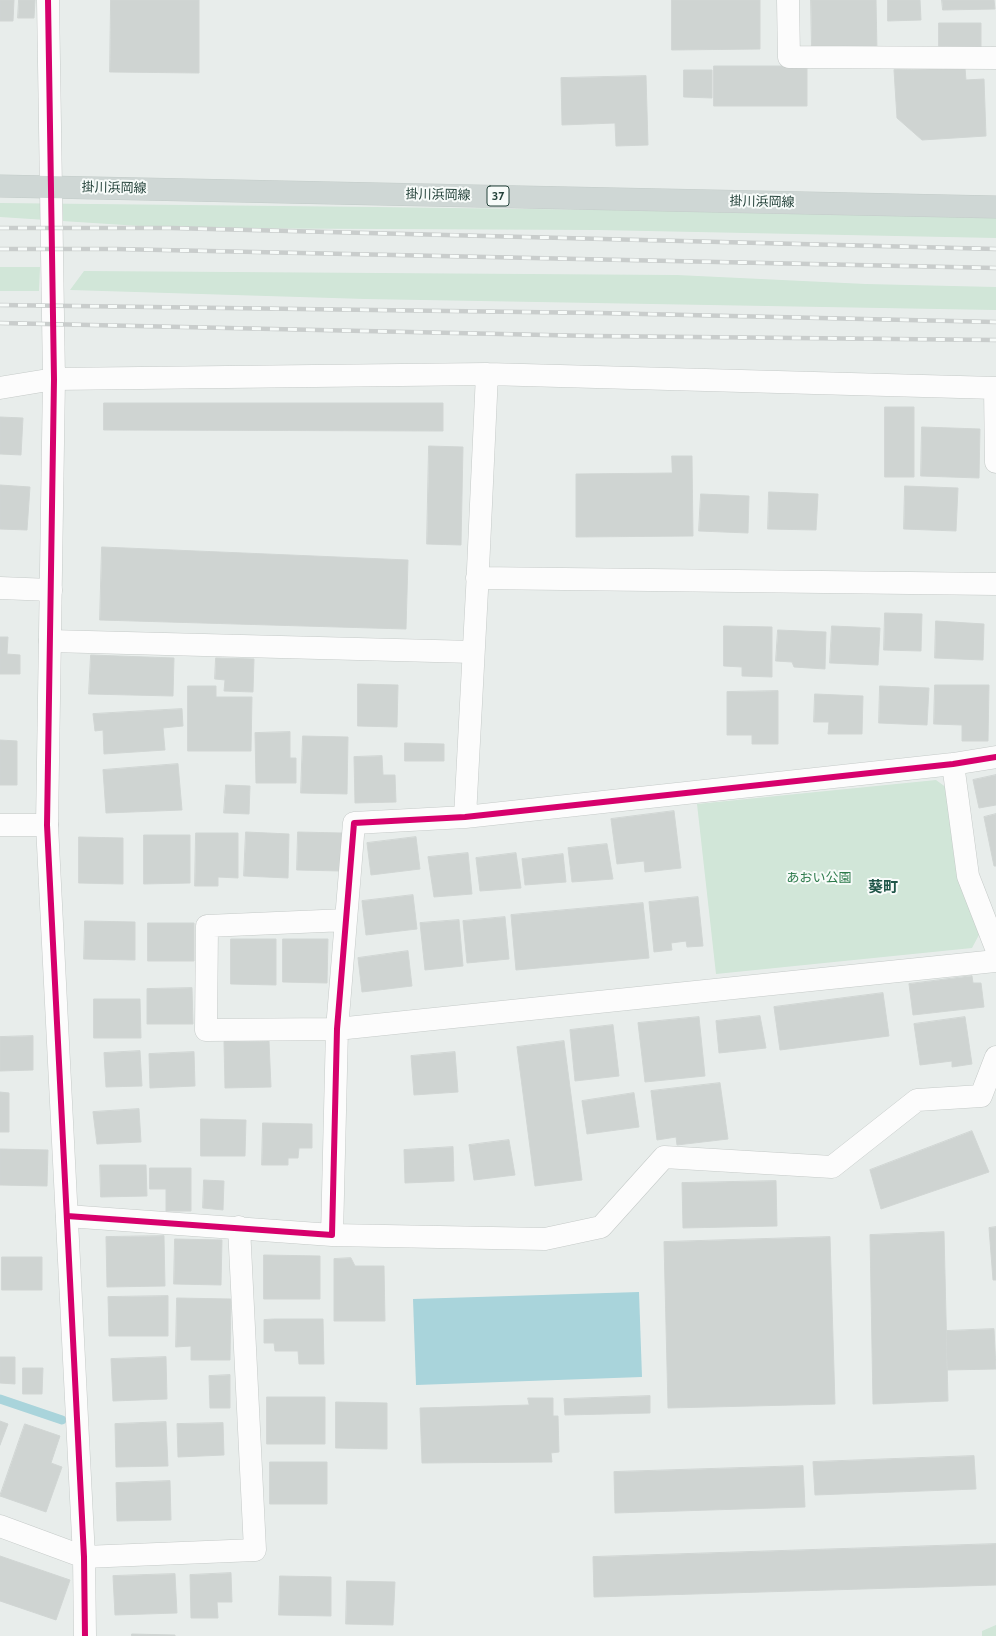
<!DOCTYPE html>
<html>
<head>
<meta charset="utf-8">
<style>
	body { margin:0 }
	canvas { display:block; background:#e8edeb }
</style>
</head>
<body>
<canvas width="996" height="1636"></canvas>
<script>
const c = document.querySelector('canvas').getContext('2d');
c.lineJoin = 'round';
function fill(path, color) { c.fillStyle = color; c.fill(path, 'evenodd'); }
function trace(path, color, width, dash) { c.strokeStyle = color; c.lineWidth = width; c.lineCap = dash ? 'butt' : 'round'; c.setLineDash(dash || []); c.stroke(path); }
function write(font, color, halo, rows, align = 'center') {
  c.font = font + ' Cabin,"Noto Sans JP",sans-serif'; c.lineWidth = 4; c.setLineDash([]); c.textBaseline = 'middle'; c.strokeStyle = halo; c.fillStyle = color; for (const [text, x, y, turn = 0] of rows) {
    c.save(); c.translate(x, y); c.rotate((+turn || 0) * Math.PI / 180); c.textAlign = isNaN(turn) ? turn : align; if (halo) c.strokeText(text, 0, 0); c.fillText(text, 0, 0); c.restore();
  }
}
const green = new Path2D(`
	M 0,203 L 375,207 L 996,215 L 996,238 L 597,230 L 171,228 L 0,217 Z
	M 0,267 L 40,267 L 39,291 L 0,291 Z
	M 84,271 L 677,275 L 866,284 L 996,287 L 996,310 L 365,299 L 70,290 Z
	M 936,780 L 947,788 L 956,868 L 980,933 L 972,948 L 716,974 L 697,804 Z
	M 996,1625 L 996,1636 L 982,1636 L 982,1631 Z`);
const water = new Path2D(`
	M 639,1292 L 642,1377 L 416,1385 L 413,1299 Z`);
const stream = new Path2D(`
	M 0,1399 L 62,1420`);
const building = new Path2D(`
	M 0,0 L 14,0 L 13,21 L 0,21 Z
	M 19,0 L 35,0 L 34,18 L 18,18 Z
	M 111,0 L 199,0 L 199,73 L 110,72 Z
	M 672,0 L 760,0 L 760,49 L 672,50 Z
	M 811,0 L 876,0 L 877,51 L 812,52 Z
	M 888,0 L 920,0 L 921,20 L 888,21 Z
	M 942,0 L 994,0 L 995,9 L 943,10 Z
	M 939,23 L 981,23 L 981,47 L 939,47 Z
	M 714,66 L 807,66 L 807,106 L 714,106 Z
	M 965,68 L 966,80 L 984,79 L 986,136 L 922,140 L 897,118 L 894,70 Z
	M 684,70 L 712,70 L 712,98 L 684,97 Z
	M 646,76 L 648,145 L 616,146 L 615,123 L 562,125 L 561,78 Z
	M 104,403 L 443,403 L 443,431 L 104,430 Z
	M 885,407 L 914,407 L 914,477 L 885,477 Z
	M 0,417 L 23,418 L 21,455 L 0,454 Z
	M 922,427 L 980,429 L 979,478 L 921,476 Z
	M 429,446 L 463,447 L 461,545 L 427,544 Z
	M 672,456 L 692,456 L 693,536 L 576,537 L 576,474 L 672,473 Z
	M 0,485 L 30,487 L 27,530 L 0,529 Z
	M 905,486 L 958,488 L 956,531 L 904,529 Z
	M 769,492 L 818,494 L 816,530 L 768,529 Z
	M 701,494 L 749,496 L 748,533 L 699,531 Z
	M 102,547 L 408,560 L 406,629 L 100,620 Z
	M 885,613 L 922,614 L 921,651 L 884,650 Z
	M 936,621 L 984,624 L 983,660 L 935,658 Z
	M 724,626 L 772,627 L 772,677 L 742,676 L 742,667 L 724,666 Z
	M 832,626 L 880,628 L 878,665 L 830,663 Z
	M 778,630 L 826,632 L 825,669 L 794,667 L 792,662 L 776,661 Z
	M 0,637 L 8,637 L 7,654 L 20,655 L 20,674 L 0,674 Z
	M 91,655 L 174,658 L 173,696 L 89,694 Z
	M 216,658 L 254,659 L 253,692 L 224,691 L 225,680 L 215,679 Z
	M 358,684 L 398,685 L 397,727 L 358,726 Z
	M 935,685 L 989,685 L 988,741 L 962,741 L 962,725 L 934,724 Z
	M 188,686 L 216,686 L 216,697 L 252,697 L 251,751 L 188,751 Z
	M 880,686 L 929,688 L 927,725 L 879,723 Z
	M 778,691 L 778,744 L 752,744 L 752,735 L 727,735 L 727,692 Z
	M 815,694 L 863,696 L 862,734 L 828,734 L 829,722 L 814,722 Z
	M 182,709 L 183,726 L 163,728 L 165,750 L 104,754 L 103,730 L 95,731 L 93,714 Z
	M 290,732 L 290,758 L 296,758 L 296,783 L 256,783 L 255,733 Z
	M 303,736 L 348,737 L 347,794 L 301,793 Z
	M 0,740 L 17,741 L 17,785 L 0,785 Z
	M 405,743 L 444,744 L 444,761 L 405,761 Z
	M 382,756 L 383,775 L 395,775 L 396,802 L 355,803 L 354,757 Z
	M 178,764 L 182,810 L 106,813 L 103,770 Z
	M 996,775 L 996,805 L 979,808 L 973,780 Z
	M 226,785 L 250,786 L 249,814 L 224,813 Z
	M 674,811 L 681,868 L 645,872 L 644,861 L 617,864 L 611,819 Z
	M 996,814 L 996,866 L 994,866 L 984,817 Z
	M 246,832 L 289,834 L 288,878 L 244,876 Z
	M 298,832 L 342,833 L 341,871 L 297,870 Z
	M 196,833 L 238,833 L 238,878 L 218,877 L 218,886 L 195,886 Z
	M 144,835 L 190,835 L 190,883 L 144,884 Z
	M 79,837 L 123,838 L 123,884 L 79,883 Z
	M 416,837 L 420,869 L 371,875 L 367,843 Z
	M 607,844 L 613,879 L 572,882 L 568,848 Z
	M 468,853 L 472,894 L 434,897 L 428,857 Z
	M 516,853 L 521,888 L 480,891 L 476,858 Z
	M 563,854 L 566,882 L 525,885 L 522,859 Z
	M 413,895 L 417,929 L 366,935 L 362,901 Z
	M 698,897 L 703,946 L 687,947 L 686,941 L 671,943 L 672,950 L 654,952 L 649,902 Z
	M 643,903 L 649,958 L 516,970 L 511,915 Z
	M 505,917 L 509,959 L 467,963 L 463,921 Z
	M 459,920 L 463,966 L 425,970 L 420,923 Z
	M 85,921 L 135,922 L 135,960 L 84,959 Z
	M 148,923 L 194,923 L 194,961 L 148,961 Z
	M 231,939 L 276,939 L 276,985 L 231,984 Z
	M 283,939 L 328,939 L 327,983 L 283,982 Z
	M 408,951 L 412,986 L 362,992 L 358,958 Z
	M 972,976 L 973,983 L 981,983 L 984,1007 L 913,1015 L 909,984 Z
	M 192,988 L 193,1024 L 147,1024 L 147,989 Z
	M 883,993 L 889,1036 L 780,1050 L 774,1007 Z
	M 94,999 L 140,999 L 141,1038 L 94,1038 Z
	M 760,1016 L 766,1048 L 719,1053 L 716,1021 Z
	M 699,1017 L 705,1076 L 645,1082 L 638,1023 Z
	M 965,1017 L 972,1064 L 952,1067 L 952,1061 L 920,1065 L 914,1024 Z
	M 613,1025 L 619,1076 L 575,1081 L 570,1030 Z
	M 33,1036 L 33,1070 L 0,1071 L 0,1037 Z
	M 269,1041 L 271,1087 L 225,1088 L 224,1042 Z
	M 564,1041 L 582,1180 L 535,1186 L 517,1047 Z
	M 140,1051 L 142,1086 L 106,1087 L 104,1053 Z
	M 194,1052 L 195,1086 L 150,1088 L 149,1054 Z
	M 455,1052 L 458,1092 L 414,1095 L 411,1056 Z
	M 720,1083 L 728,1139 L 677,1145 L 676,1137 L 657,1140 L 651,1091 Z
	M 0,1092 L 9,1093 L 9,1132 L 0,1132 Z
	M 634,1093 L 639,1127 L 587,1134 L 582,1101 Z
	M 139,1109 L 141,1142 L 97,1144 L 93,1112 Z
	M 201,1119 L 246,1120 L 245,1156 L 201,1156 Z
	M 263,1123 L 312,1124 L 312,1148 L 299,1148 L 298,1158 L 288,1158 L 288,1165 L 262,1165 Z
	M 972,1131 L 989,1172 L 881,1209 L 870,1170 Z
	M 509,1140 L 515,1175 L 474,1180 L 469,1145 Z
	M 453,1147 L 454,1181 L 405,1183 L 404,1150 Z
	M 0,1149 L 48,1150 L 47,1186 L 0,1185 Z
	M 100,1165 L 146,1165 L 147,1196 L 101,1197 Z
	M 150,1168 L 191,1168 L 191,1211 L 166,1211 L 166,1189 L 150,1189 Z
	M 204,1180 L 224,1181 L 223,1210 L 203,1208 Z
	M 776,1181 L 777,1226 L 683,1228 L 682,1183 Z
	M 996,1227 L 996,1280 L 993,1280 L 989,1228 Z
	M 944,1232 L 948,1401 L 873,1404 L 870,1235 Z
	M 164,1236 L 165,1286 L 107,1287 L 106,1237 Z
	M 830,1237 L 835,1404 L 668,1408 L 664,1242 Z
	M 175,1239 L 222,1240 L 221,1285 L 174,1284 Z
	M 264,1255 L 320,1256 L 320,1299 L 264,1299 Z
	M 2,1257 L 42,1257 L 42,1290 L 2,1290 Z
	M 351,1258 L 355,1266 L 384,1266 L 385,1321 L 334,1321 L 334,1259 Z
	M 168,1296 L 168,1336 L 109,1336 L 108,1297 Z
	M 177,1298 L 231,1299 L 230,1360 L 191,1360 L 191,1346 L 176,1347 Z
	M 274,1319 L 323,1319 L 324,1364 L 299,1364 L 298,1351 L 275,1351 L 274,1343 L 264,1343 L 264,1320 Z
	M 994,1329 L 996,1369 L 947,1370 L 946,1331 Z
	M 0,1357 L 15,1357 L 15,1384 L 0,1383 Z
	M 166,1357 L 167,1399 L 113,1401 L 111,1359 Z
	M 23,1368 L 43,1368 L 42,1394 L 23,1394 Z
	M 230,1375 L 230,1408 L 210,1408 L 209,1376 Z
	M 650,1396 L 650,1413 L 565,1415 L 564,1399 Z
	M 267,1397 L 325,1397 L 325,1444 L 267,1444 Z
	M 528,1398 L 553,1398 L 553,1416 L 558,1416 L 559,1452 L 551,1453 L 552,1462 L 422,1463 L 420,1408 L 529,1405 Z
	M 336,1402 L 387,1403 L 387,1449 L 336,1448 Z
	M 0,1421 L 8,1424 L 0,1445 Z
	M 166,1422 L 168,1466 L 116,1467 L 115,1424 Z
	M 223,1423 L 224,1455 L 178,1457 L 177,1424 Z
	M 25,1424 L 60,1436 L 51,1463 L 62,1467 L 46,1512 L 0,1496 Z
	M 974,1456 L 976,1489 L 815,1495 L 813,1462 Z
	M 270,1462 L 327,1462 L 327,1504 L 270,1504 Z
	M 803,1466 L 805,1507 L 615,1513 L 614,1472 Z
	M 170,1481 L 171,1520 L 117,1521 L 116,1483 Z
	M 996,1544 L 996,1585 L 594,1597 L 593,1557 Z
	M 0,1556 L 70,1580 L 56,1620 L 0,1601 Z
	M 231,1573 L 232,1602 L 217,1602 L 218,1618 L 191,1618 L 190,1575 Z
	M 175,1574 L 177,1613 L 115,1615 L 113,1576 Z
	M 280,1576 L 331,1577 L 331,1616 L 279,1615 Z
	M 347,1581 L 395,1582 L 393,1625 L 346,1624 Z
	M 132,1634 L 175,1635 L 175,1636 L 132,1636 Z`);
const minor = new Path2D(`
	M 48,0 L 54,379
	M 788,0 L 789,57 L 996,58
	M 0,388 L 54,379 L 487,374 L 996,388
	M 995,388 L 996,462
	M 477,578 L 996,584
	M 0,588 L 51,590
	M 50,641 L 473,652
	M 953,764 L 968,876 L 996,948
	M 465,817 C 473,669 481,522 487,374
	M 0,825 L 47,825
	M 346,920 L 207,926 L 206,1030 L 337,1029 L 996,961
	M 67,1216 L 332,1235 L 337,1029 L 354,823 L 465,817 L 953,764 L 996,757
	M 332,1235 L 545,1239 L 601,1227 L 664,1157 L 832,1167 L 917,1100 L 981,1096 L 996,1057
	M 84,1557 L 255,1550 L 239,1227`);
const tertiary = new Path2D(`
	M 54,379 L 47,825 L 84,1557 L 85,1636
	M 0,1526 L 84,1557`);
const primary = new Path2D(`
	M 0,186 L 996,207`);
const rail = new Path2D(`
	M 0,228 L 171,228 L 996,249
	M 0,249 L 116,249 L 996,268
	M 0,305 L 599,313 L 996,322
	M 0,323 L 592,336 L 996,340`);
const cycleway = new Path2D(`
	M 48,0 L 54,379 L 47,825 L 84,1557 L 85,1636
	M 67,1216 L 332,1235 L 337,1029 L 354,823 L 465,817 L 953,764 L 996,757`);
const shields = [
	[498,196,22]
];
const shieldNames = [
	["37",498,196]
];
const streetNames = [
	["掛川浜岡線",114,188,1],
	["掛川浜岡線",438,195,1],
	["掛川浜岡線",762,202,1]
];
const parkNames = [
	["あおい公園",819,878]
];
const quarterNames = [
	["葵町",883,888]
];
fill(green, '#d1e6d8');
fill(water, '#a9d4db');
trace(stream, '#a9d4db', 9);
fill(building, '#cfd4d2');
trace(building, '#d1d6d4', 1);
trace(minor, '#c5cac8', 23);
trace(tertiary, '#c5cac8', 23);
trace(primary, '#c3ccc9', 23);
trace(minor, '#fcfcfc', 22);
trace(tertiary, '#fcfcfc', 22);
trace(primary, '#cfd7d5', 22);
trace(rail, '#c9cdcc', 4.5);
trace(rail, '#f7fbf9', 3, [9]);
trace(cycleway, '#d6006c', 6);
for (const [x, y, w] of shields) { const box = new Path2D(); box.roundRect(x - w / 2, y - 10, w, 20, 3); c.fillStyle = '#f7fbf9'; c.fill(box); trace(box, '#24423a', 1); }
write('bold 12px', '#24423a', null, shieldNames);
write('13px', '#24423a', '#f7fbf9', streetNames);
write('13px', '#2d7a4b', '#f7fbf9', parkNames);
write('bold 15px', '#1f5548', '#f7fbf9', quarterNames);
</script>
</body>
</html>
